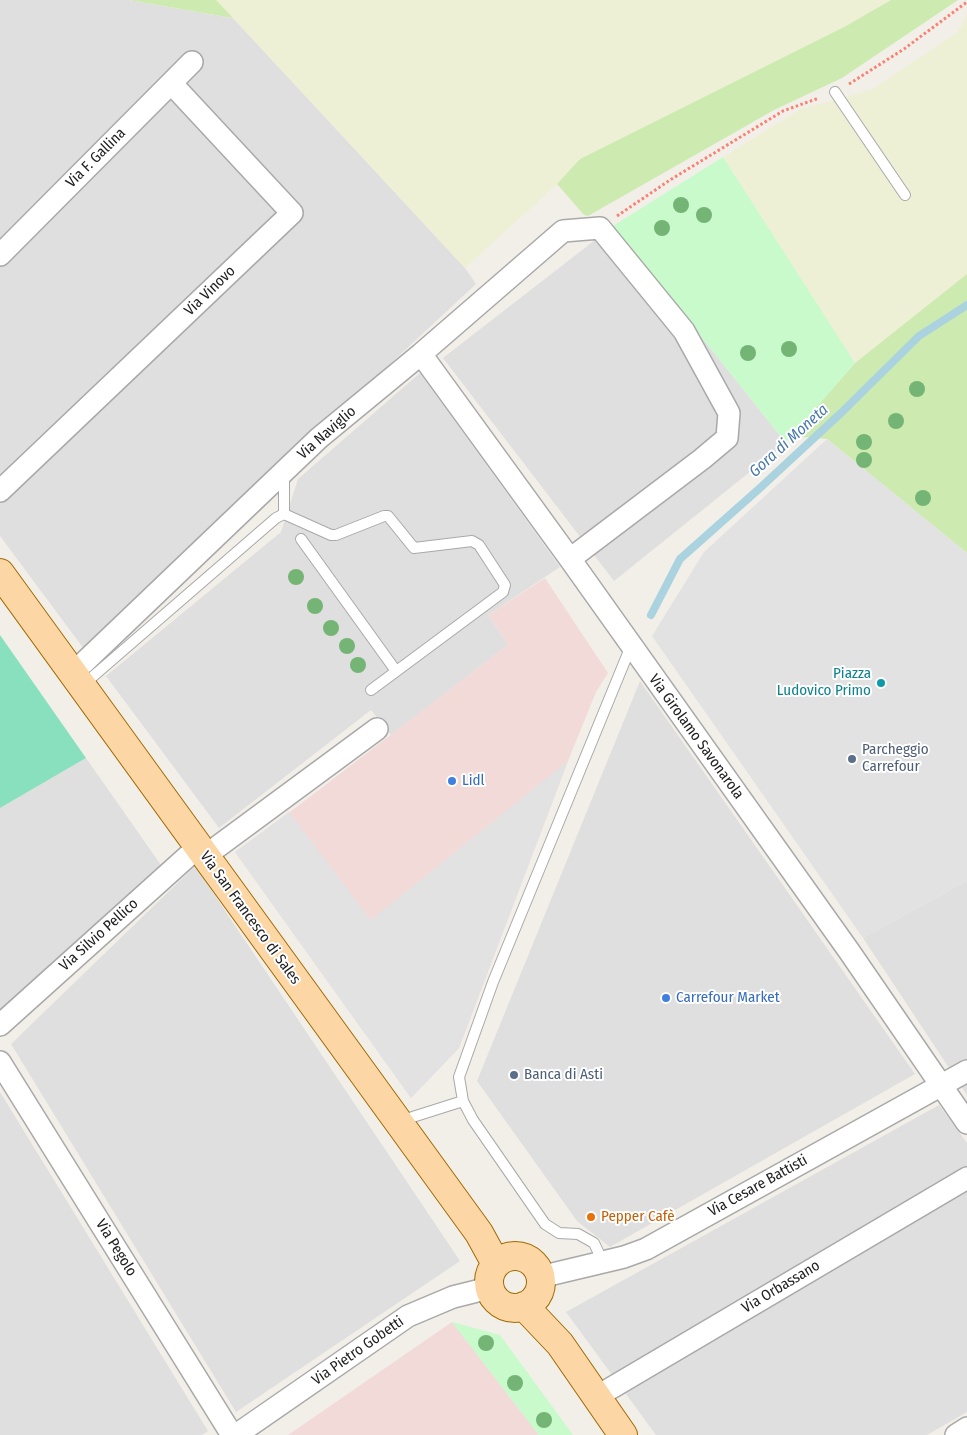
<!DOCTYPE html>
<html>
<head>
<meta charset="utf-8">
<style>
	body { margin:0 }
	canvas { display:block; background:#f2efe9 }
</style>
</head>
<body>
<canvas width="967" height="1435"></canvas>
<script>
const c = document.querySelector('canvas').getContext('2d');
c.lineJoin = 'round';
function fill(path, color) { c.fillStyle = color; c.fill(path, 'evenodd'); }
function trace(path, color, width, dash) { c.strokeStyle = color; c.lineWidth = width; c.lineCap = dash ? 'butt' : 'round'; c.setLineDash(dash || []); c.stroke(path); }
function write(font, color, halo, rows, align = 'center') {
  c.font = font + ' "Fira Sans Condensed",sans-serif'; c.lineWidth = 4; c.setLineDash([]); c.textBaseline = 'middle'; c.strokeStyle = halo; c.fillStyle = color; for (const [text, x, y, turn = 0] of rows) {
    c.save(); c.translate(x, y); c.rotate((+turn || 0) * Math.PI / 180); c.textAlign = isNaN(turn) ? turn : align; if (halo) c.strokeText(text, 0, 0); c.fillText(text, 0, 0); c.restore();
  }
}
const residential = new Path2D(`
	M 0,0 L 129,0 L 233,18 L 465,268 L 476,284 L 84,649 L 0,536 Z
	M 613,226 L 786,443 L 614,581 L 443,358 Z
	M 420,373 L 560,567 L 488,615 L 508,645 L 391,735 L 371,710 L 219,828 L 106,676 L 281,532 L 298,479 Z
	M 640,681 L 915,1074 L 610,1247 L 577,1221 L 477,1081 Z
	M 86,758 L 161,865 L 0,1011 L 0,808 Z
	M 195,866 L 460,1261 L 236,1412 L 11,1044 Z
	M 967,881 L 967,1095 L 863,938 Z
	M 0,1092 L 208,1431 L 202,1435 L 0,1435 Z
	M 939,1105 L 967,1143 L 967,1170 L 615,1379 L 566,1312 Z
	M 967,1188 L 967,1412 L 927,1435 L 656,1435 L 623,1390 Z`);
const commercial = new Path2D(`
	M 545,578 L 608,673 L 596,692 L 568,761 L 459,1048 L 411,1098 L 235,852 L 290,812 L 508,645 L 488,615 Z
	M 452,1322 L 539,1435 L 288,1435 Z`);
const farmland = new Path2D(`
	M 129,0 L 891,0 L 846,26 L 580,159 L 557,184 L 465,268 L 233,18 Z
	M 967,13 L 967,274 L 855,363 L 723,157 L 801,109 L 871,90 L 958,32 Z`);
const grass = new Path2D(`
	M 129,0 L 216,0 L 233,18 Z
	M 891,0 L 958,0 L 842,78 L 774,110 L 588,216 L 584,215 L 557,184 L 580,159 L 846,26 Z
	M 967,274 L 967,553 L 827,439 L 791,436 L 855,363 Z`);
const park = new Path2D(`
	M 723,157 L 855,363 L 791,436 L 786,443 L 613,226 Z
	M 452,1322 L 500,1335 L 573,1435 L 539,1435 Z`);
const pitch = new Path2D(`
	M 0,635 L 86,758 L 0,808 Z`);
const parking = new Path2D(`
	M 827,439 L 967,553 L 967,881 L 863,938 L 652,636 L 704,552 Z
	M 568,761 L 459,1048 L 411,1098 L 235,852 L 289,812 L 371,920 Z`);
const stream = new Path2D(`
	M 651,615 L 680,559 L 760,488 L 841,413 L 919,336 L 967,305`);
const path = new Path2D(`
	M 849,84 L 904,49 L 967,2
	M 617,216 L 670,180 L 783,111 L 819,98`);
const lane = new Path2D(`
	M 835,92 L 905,195
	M 284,475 L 284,514
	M 301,539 L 396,671
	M 83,685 L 276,518 L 284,514 L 331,535 L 336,535 L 384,516 L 388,516 L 414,548 L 472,541 L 479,545 L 505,585 L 503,592 L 371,690
	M 400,1121 L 463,1101
	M 603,1262 L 594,1243 L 578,1234 L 559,1233 L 545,1224 L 473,1120 L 463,1101 L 459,1077 L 493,982 L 631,646`);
const street = new Path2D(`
	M 0,255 L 192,62
	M 421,354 L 570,559 L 849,951 L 967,1123
	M 0,491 L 292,213 L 171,83
	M 73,673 L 319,438 L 421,354 L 563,231 L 600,228 L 684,331 L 729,413 L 727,438 L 702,459 L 570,559
	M 205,856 L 377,729
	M 0,1025 L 198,847
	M 0,1062 L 232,1435
	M 540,1277 L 624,1257 L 646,1249 L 967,1071
	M 596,1397 L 967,1178
	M 236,1435 L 408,1316 L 453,1297 L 489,1288
	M 956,1435 L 967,1428`);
const primary = new Path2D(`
	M 0,573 L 479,1233 L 496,1264
	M489 1282a26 26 0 1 1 52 0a26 26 0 1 1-52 0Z
	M 524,1306 L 560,1344 L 623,1435`);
const trees = [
	[681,205],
	[704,215],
	[662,228],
	[789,349],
	[748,353],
	[917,389],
	[896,421],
	[864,442],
	[864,460],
	[923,498],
	[296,577],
	[315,606],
	[331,628],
	[347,646],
	[358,665],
	[486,1343],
	[515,1383],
	[544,1420]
];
const markers = [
	[881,683,5,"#0f9aa8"],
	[852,759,5,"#5c6f8a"],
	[452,781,5,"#3f7fe0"],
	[666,998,5,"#3f7fe0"],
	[514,1075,5,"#5c6f8a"],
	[591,1217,5,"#e8710a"]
];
const streetNames = [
	["Via F. Gallina",96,158,-45],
	["Via Vinovo",210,291,-44],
	["Via Naviglio",327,433,-41],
	["Via Girolamo Savonarola",696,737,54],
	["Via San Francesco di Sales",250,918,54],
	["Via Silvio Pellico",99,935,-42],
	["Via Cesare Battisti",758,1186,-29],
	["Via Pegolo",116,1248,58],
	["Via Orbassano",781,1287,-31],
	["Via Pietro Gobetti",358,1351,-35]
];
const cultureNames = [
	["Piazza",871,674],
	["Ludovico Primo",871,691]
];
const serviceNames = [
	["Parcheggio",862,750],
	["Carrefour",862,767],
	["Banca di Asti",524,1075]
];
const shopNames = [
	["Lidl",462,781],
	["Carrefour Market",676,998]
];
const foodNames = [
	["Pepper Cafè",601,1217]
];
const waterNames = [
	["Gora di Moneta",789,441,-42]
];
fill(residential, '#e0dfdf');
fill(commercial, '#f2dad9');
fill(farmland, '#eef0d5');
fill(grass, '#cdebb0');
fill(park, '#c8facc');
fill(pitch, '#88e0be');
fill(parking, '#e2e2e2');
trace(stream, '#aad3df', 8);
trace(lane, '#a9a9a9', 12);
trace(street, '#a9a9a9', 24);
trace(primary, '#a06b00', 30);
trace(path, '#fa8072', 3, [2.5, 2.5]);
trace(lane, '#fff', 10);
trace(street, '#fff', 21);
trace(primary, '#fcd6a4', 28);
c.fillStyle = '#74b475';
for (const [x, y] of trees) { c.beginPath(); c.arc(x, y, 8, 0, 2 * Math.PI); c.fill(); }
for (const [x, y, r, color] of markers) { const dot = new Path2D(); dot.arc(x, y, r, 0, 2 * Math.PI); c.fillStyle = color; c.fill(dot); trace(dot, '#fff', 2); }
write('15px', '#222', '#fff', streetNames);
write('15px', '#0d838f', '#fff', cultureNames, 'right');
write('15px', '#4e5e75', '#fff', serviceNames, 'left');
write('15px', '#366cbe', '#fff', shopNames, 'left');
write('15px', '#c56008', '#fff', foodNames, 'left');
write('italic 16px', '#4a7aab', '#fff', waterNames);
</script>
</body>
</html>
